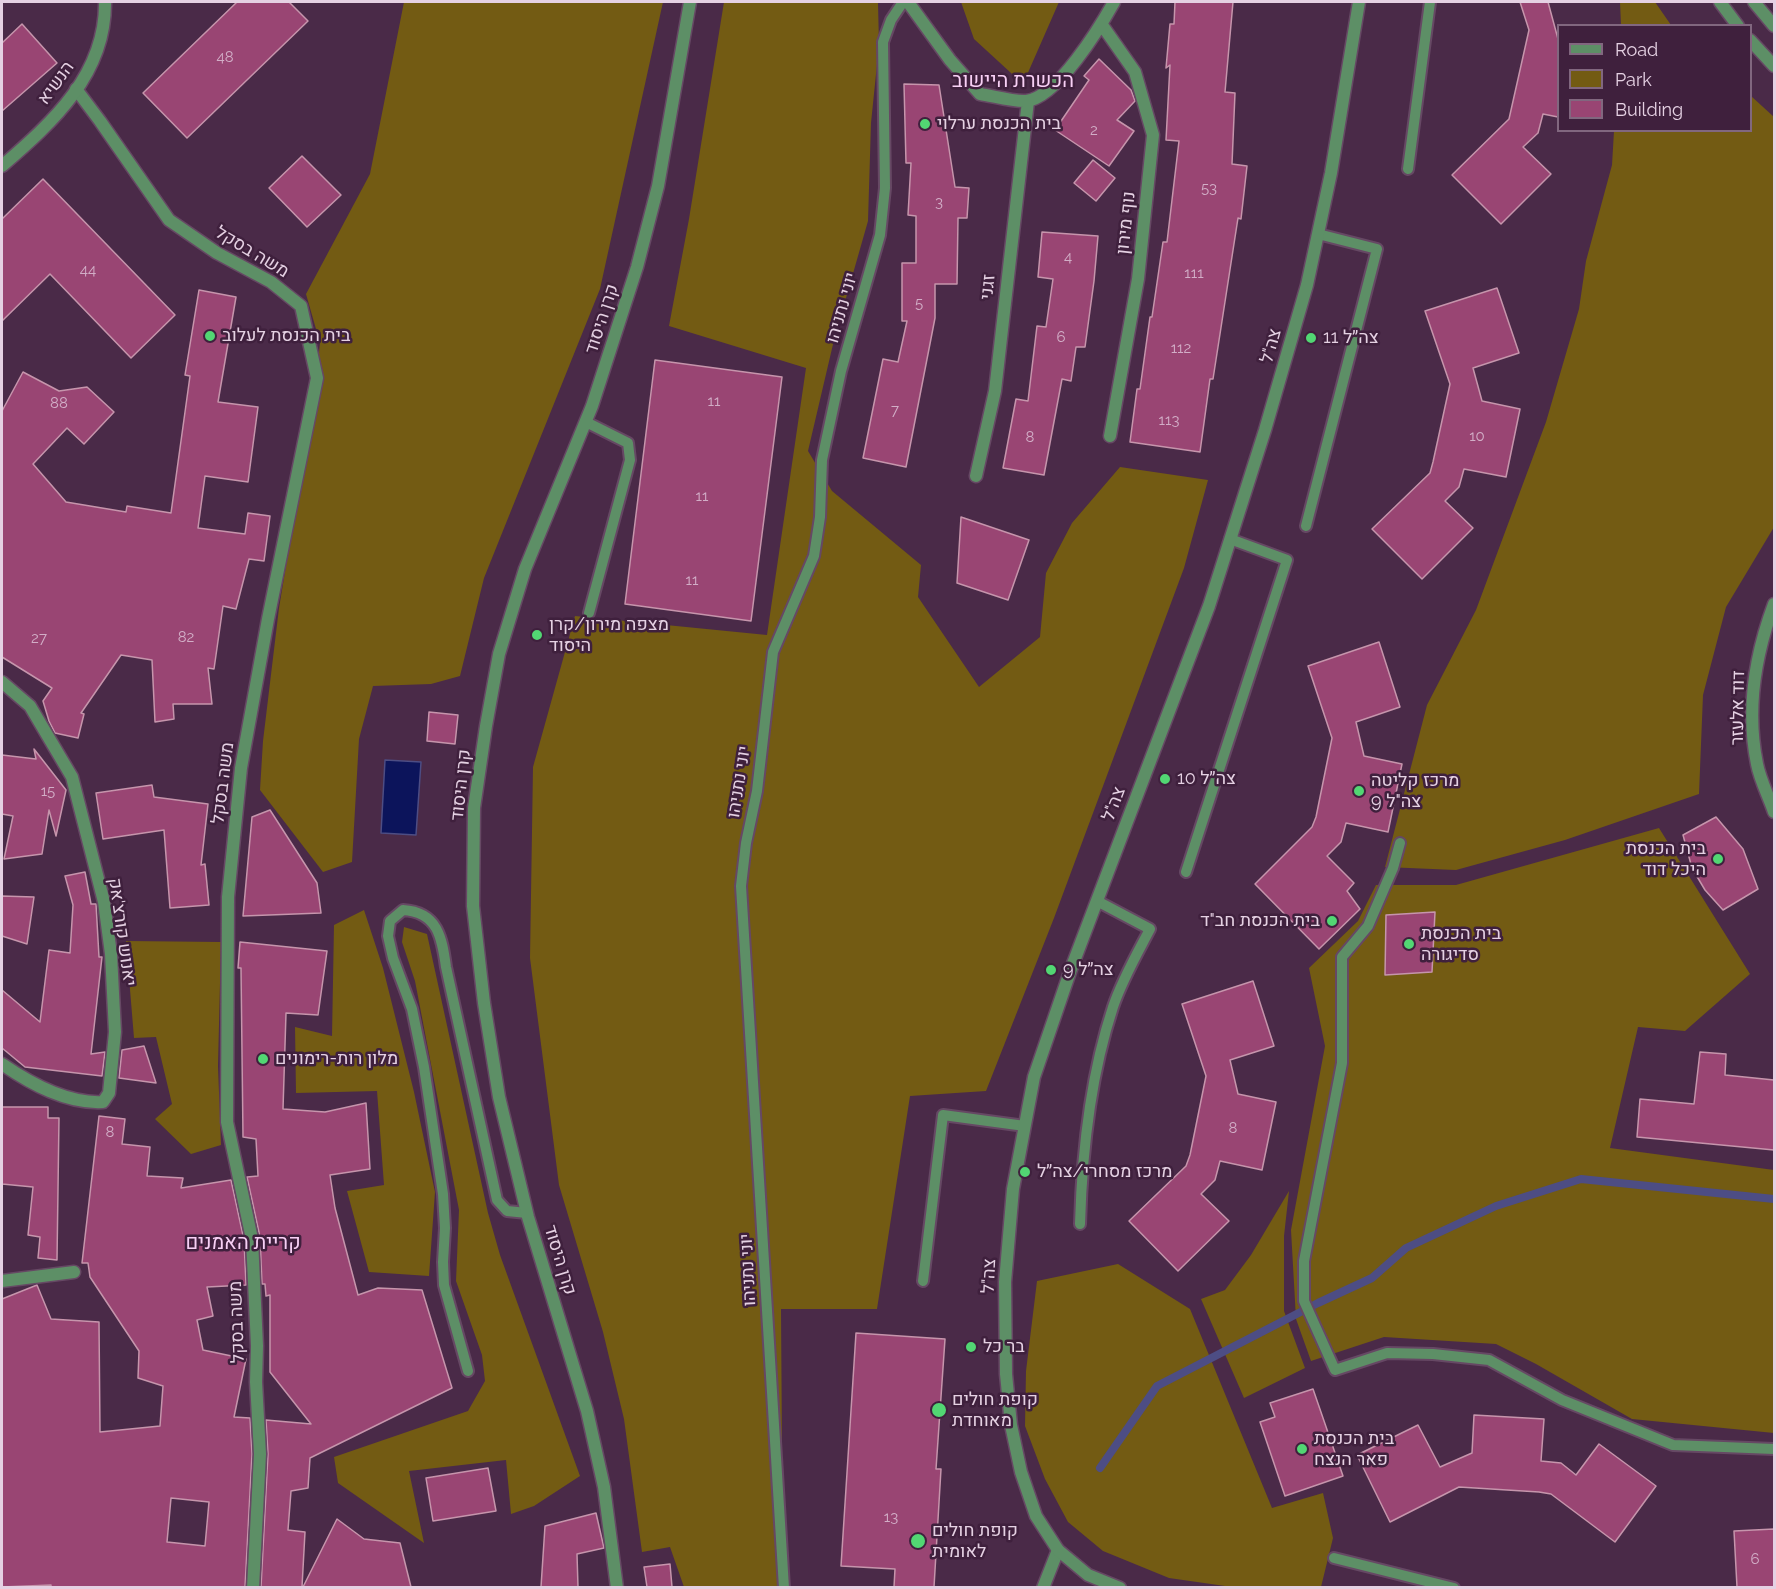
<!DOCTYPE html>
<html>
<head>
<meta charset="utf-8">
<style>
	body { margin:0 }
	#map { position:relative; width:1776px; height:1589px; overflow:hidden; background:#4a2a48; font-family:Raleway,sans-serif }
	canvas { display:block }
	.frame { position:absolute; inset:0; border:3px solid #e5d1e3; pointer-events:none }
	.legend { position:absolute; left:1557px; top:24px; width:195px; height:108px; box-sizing:border-box; background:#3f203d; border:2px solid #81677f; margin:0; padding:8px 10px; list-style:none; font-size:18px; color:#e5d1e3 }
	.legend li { display:flex; align-items:center; gap:12px; height:30px }
	.legend b { width:30px; border:2px solid #81677f }
</style>
</head>
<body>
<div id="map">
<canvas width="1776" height="1589"></canvas>
<div class="frame"></div>
<ul class="legend">
<li><b style="height:8px;background:#5d8f66"></b>Road</li>
<li><b style="height:16px;background:#735b13"></b>Park</li>
<li><b style="height:16px;background:#994573"></b>Building</li>
</ul>
</div>
<script>
const c = document.querySelector('canvas').getContext('2d');
c.lineJoin = 'round';
function fill(path, color) { c.fillStyle = color; c.fill(path, 'evenodd'); }
function trace(path, color, width, dash) { c.strokeStyle = color; c.lineWidth = width; c.lineCap = dash ? 'butt' : 'round'; c.setLineDash(dash || []); c.stroke(path); }
function write(font, color, halo, rows, align = 'center') {
  c.font = font + ' Raleway,Heebo,sans-serif'; c.lineWidth = 5; c.setLineDash([]); c.textBaseline = 'middle'; c.strokeStyle = halo; c.fillStyle = color; for (const [text, x, y, turn = 0] of rows) {
    c.save(); c.translate(x, y); c.rotate((+turn || 0) * Math.PI / 180); c.textAlign = isNaN(turn) ? turn : align; if (halo) c.strokeText(text, 0, 0); c.fillText(text, 0, 0); c.restore();
  }
}
const green = new Path2D(`
	M 404,2 L 663,2 L 600,289 L 484,578 L 460,676 L 431,684 L 373,686 L 359,739 L 352,862 L 323,872 L 260,790 L 263,741 L 279,608 L 315,390 L 320,343 L 306,294 L 370,174 Z
	M 724,2 L 878,2 L 879,45 L 871,123 L 868,221 L 834,340 L 808,451 L 832,491 L 921,565 L 918,597 L 979,687 L 1040,637 L 1046,573 L 1072,523 L 1120,467 L 1208,480 L 1184,568 L 1054,918 L 986,1091 L 910,1096 L 877,1309 L 781,1309 L 783,1587 L 684,1587 L 670,1547 L 642,1552 L 624,1419 L 603,1332 L 559,1185 L 530,958 L 533,767 L 575,616 L 767,635 L 806,368 L 669,326 L 689,219 Z
	M 961,2 L 1059,2 L 1023,84 L 974,39 Z
	M 1620,2 L 1655,2 L 1671,25 L 1621,25 Z
	M 1751,96 L 1774,117 L 1774,527 L 1726,607 L 1703,695 L 1699,794 L 1565,840 L 1456,870 L 1385,867 L 1427,705 L 1476,610 L 1546,422 L 1579,309 L 1586,261 L 1612,165 L 1614,131 L 1750,130 Z
	M 1659,828 L 1750,974 L 1685,1031 L 1638,1027 L 1610,1148 L 1774,1170 L 1774,1433 L 1632,1419 L 1536,1364 L 1496,1344 L 1384,1337 L 1311,1361 L 1296,1319 L 1291,1230 L 1325,1046 L 1309,968 L 1358,921 L 1376,885 L 1456,885 Z
	M 364,910 L 383,968 L 414,1092 L 435,1192 L 429,1276 L 369,1272 L 347,1191 L 384,1185 L 377,1091 L 296,1093 L 295,1027 L 332,1036 L 334,925 Z
	M 404,927 L 427,934 L 488,1213 L 500,1255 L 580,1476 L 534,1506 L 511,1514 L 506,1460 L 409,1471 L 424,1543 L 338,1483 L 334,1457 L 468,1411 L 485,1381 L 482,1355 L 456,1281 L 459,1210 L 415,981 L 402,942 Z
	M 126,941 L 221,942 L 218,1066 L 221,1145 L 191,1154 L 155,1119 L 172,1104 L 156,1037 L 134,1038 Z
	M 1289,1191 L 1284,1236 L 1284,1311 L 1305,1368 L 1244,1398 L 1201,1299 L 1225,1290 L 1251,1255 Z
	M 1118,1264 L 1190,1309 L 1272,1508 L 1323,1493 L 1333,1538 L 1321,1587 L 1239,1588 L 1169,1578 L 1103,1551 L 1068,1522 L 1045,1479 L 1025,1426 L 1026,1371 L 1037,1281 Z`);
const water = new Path2D(`
	M 385,760 L 421,762 L 416,835 L 381,833 Z`);
const stream = new Path2D(`
	M 1100,1468 L 1157,1386 L 1318,1303 L 1372,1278 L 1406,1248 L 1496,1206 L 1581,1179 L 1774,1199`);
const building = new Path2D(`
	M 237,2 L 289,2 L 308,21 L 187,138 L 143,93 Z
	M 1175,2 L 1233,2 L 1225,92 L 1235,93 L 1232,164 L 1247,166 L 1241,219 L 1238,218 L 1213,379 L 1210,379 L 1200,452 L 1130,442 L 1137,389 L 1140,389 L 1150,317 L 1152,317 L 1163,242 L 1167,242 L 1179,141 L 1166,140 L 1170,65 L 1166,68 L 1170,24 L 1174,24 Z
	M 1520,2 L 1548,2 L 1558,39 L 1558,117 L 1543,114 L 1538,133 L 1523,147 L 1551,174 L 1501,224 L 1452,175 L 1509,119 L 1529,30 Z
	M 22,24 L 57,63 L 2,111 L 2,43 Z
	M 1099,59 L 1131,90 L 1135,101 L 1117,120 L 1134,131 L 1109,166 L 1055,130 L 1089,80 L 1084,76 Z
	M 904,84 L 939,85 L 955,187 L 969,188 L 967,218 L 958,218 L 957,284 L 935,284 L 935,318 L 906,467 L 863,458 L 883,359 L 898,362 L 907,321 L 902,321 L 902,263 L 916,263 L 916,216 L 908,215 L 911,163 L 906,163 Z
	M 302,156 L 341,195 L 307,227 L 269,188 Z
	M 1093,160 L 1115,178 L 1096,201 L 1074,183 Z
	M 43,179 L 175,315 L 131,358 L 50,274 L 2,321 L 2,219 Z
	M 1042,232 L 1098,236 L 1094,281 L 1085,347 L 1076,347 L 1071,381 L 1062,379 L 1044,475 L 1003,468 L 1016,399 L 1028,401 L 1037,326 L 1046,327 L 1053,279 L 1038,277 Z
	M 1497,288 L 1519,353 L 1473,368 L 1482,401 L 1520,409 L 1506,477 L 1464,469 L 1459,487 L 1445,501 L 1473,528 L 1422,579 L 1372,529 L 1430,473 L 1433,462 L 1450,384 L 1425,311 Z
	M 199,290 L 236,297 L 218,402 L 258,407 L 248,482 L 205,476 L 198,528 L 245,534 L 248,513 L 270,516 L 264,561 L 249,559 L 236,609 L 223,606 L 214,669 L 208,668 L 212,704 L 173,704 L 174,719 L 155,722 L 152,660 L 121,655 L 81,713 L 84,714 L 78,738 L 55,733 L 49,721 L 43,701 L 52,688 L 2,657 L 2,411 L 23,372 L 59,391 L 87,387 L 114,412 L 84,444 L 67,428 L 33,464 L 66,502 L 126,512 L 127,506 L 171,513 L 190,376 L 185,375 Z
	M 655,360 L 782,377 L 751,621 L 625,604 Z
	M 961,517 L 1029,540 L 1008,600 L 957,583 Z
	M 1379,642 L 1400,707 L 1356,722 L 1364,756 L 1402,764 L 1388,832 L 1346,823 L 1341,842 L 1327,856 L 1354,883 L 1347,891 L 1360,909 L 1319,949 L 1255,884 L 1312,827 L 1316,817 L 1332,738 L 1308,666 Z
	M 429,712 L 458,715 L 455,744 L 427,741 Z
	M 34,749 L 66,790 L 56,836 L 49,810 L 42,854 L 4,859 L 13,816 L 2,814 L 2,755 L 36,759 Z
	M 152,785 L 154,797 L 208,804 L 201,865 L 205,864 L 209,905 L 170,908 L 164,830 L 103,839 L 96,793 Z
	M 270,810 L 317,883 L 321,913 L 243,916 L 252,817 Z
	M 1716,817 L 1743,849 L 1758,889 L 1723,910 L 1705,890 L 1692,868 L 1683,835 Z
	M 85,872 L 91,904 L 96,904 L 99,957 L 102,957 L 91,1054 L 105,1052 L 102,1076 L 25,1067 L 2,1048 L 2,990 L 40,1022 L 49,950 L 70,953 L 73,905 L 65,876 Z
	M 2,896 L 34,897 L 27,944 L 2,936 Z
	M 1435,912 L 1432,972 L 1385,975 L 1386,915 Z
	M 240,942 L 327,951 L 318,1015 L 286,1013 L 283,1109 L 325,1112 L 366,1103 L 370,1169 L 330,1175 L 335,1208 L 358,1295 L 378,1288 L 422,1290 L 452,1388 L 310,1458 L 308,1488 L 291,1491 L 288,1530 L 305,1532 L 302,1587 L 261,1587 L 268,1454 L 266,1420 L 311,1424 L 270,1372 L 270,1295 L 266,1296 L 265,1284 L 262,1284 L 260,1237 L 247,1177 L 258,1176 L 256,1139 L 243,1137 L 241,968 L 238,968 Z
	M 1253,981 L 1274,1046 L 1230,1060 L 1238,1094 L 1276,1102 L 1262,1170 L 1220,1161 L 1215,1180 L 1201,1194 L 1229,1221 L 1178,1271 L 1129,1221 L 1186,1166 L 1190,1155 L 1206,1076 L 1182,1004 Z
	M 144,1046 L 156,1083 L 119,1078 L 122,1050 Z
	M 1700,1052 L 1726,1054 L 1725,1075 L 1774,1080 L 1774,1150 L 1637,1137 L 1640,1099 L 1694,1104 Z
	M 2,1107 L 48,1107 L 48,1118 L 59,1118 L 57,1260 L 38,1258 L 40,1237 L 28,1235 L 33,1187 L 2,1184 Z
	M 99,1116 L 125,1119 L 122,1144 L 150,1147 L 147,1176 L 183,1178 L 181,1188 L 231,1180 L 244,1240 L 246,1285 L 207,1287 L 213,1316 L 197,1320 L 203,1350 L 246,1359 L 234,1417 L 250,1418 L 252,1454 L 245,1587 L 51,1587 L 51,1585 L 2,1587 L 2,1299 L 37,1285 L 51,1319 L 99,1322 L 100,1432 L 160,1426 L 163,1386 L 138,1378 L 139,1351 L 90,1277 L 88,1263 L 82,1263 ZM 171,1498 L 209,1502 L 205,1546 L 167,1542 Z
	M 856,1333 L 945,1339 L 936,1469 L 941,1469 L 934,1587 L 894,1587 L 895,1569 L 841,1566 Z
	M 1313,1389 L 1343,1476 L 1285,1496 L 1260,1422 L 1275,1417 L 1270,1403 Z
	M 1474,1415 L 1544,1419 L 1541,1461 L 1561,1463 L 1576,1475 L 1599,1444 L 1656,1486 L 1615,1542 L 1551,1494 L 1539,1492 L 1459,1487 L 1390,1522 L 1357,1455 L 1418,1425 L 1440,1467 L 1472,1453 Z
	M 488,1468 L 496,1511 L 433,1521 L 426,1478 Z
	M 596,1513 L 604,1548 L 577,1554 L 578,1587 L 541,1587 L 545,1526 Z
	M 337,1519 L 364,1539 L 400,1543 L 411,1587 L 303,1587 Z
	M 1774,1529 L 1774,1587 L 1737,1587 L 1734,1531 Z
	M 670,1564 L 672,1587 L 647,1587 L 644,1567 Z`);
const service = new Path2D(`
	M 1408,169 L 1430,2
	M 586,422 L 628,443 L 630,460 L 589,613
	M 1306,526 L 1377,249 L 1318,234
	M 1400,843 L 1393,868 L 1368,926 L 1342,957 L 1342,1063 L 1304,1261 L 1304,1301 L 1335,1370 L 1387,1353 L 1433,1354 L 1489,1360 L 1562,1400 L 1673,1445 L 1774,1449
	M 1186,872 L 1287,560 L 1230,539
	M 1080,1224 C 1082,1152 1090,1077 1113,1007 C 1122,980 1137,954 1150,929 L 1097,901
	M 923,1281 L 943,1115 L 1025,1126
	M 468,1371 L 444,1285 L 443,1262 L 445,1228 L 443,1194 L 424,1067 L 412,1009 L 393,958 L 388,936 L 390,921 L 403,910 C 438,912 442,938 446,967 L 497,1200 L 507,1211 L 527,1213
	M 1334,1558 L 1454,1588
	M 784,1588 L 741,886 L 746,843 L 757,791 L 773,652 L 814,556 L 820,517 L 822,460 L 841,371 L 880,235 L 885,188 L 883,42 L 891,20 L 903,2`);
const minor = new Path2D(`
	M 908,2 L 950,60 L 980,94 C 993,96 1014,102 1026,101 C 1057,98 1100,27 1114,2
	M 1102,25 L 1135,72 L 1153,135 L 1138,279 L 1110,436
	M 76,89 L 100,121 L 169,220 L 217,253 L 271,282 L 301,306 L 317,378 L 268,619 L 241,768 L 228,897 L 227,1122 L 252,1239 L 257,1346 L 256,1382 L 260,1454 L 253,1588
	M 976,476 L 995,391 L 1028,101
	M 2,682 L 30,706 L 72,777 L 104,902 L 111,954 L 115,1032 L 109,1093 L 103,1102 C 67,1104 31,1084 2,1064
	M 2,1281 L 74,1272
	M 617,1588 L 604,1487 L 587,1411 L 528,1217 L 499,1097 L 484,1003 L 473,906 L 474,808 L 486,726 L 499,654 L 525,569 L 592,406 L 637,267 L 658,186 L 690,2
	M 1043,1588 L 1058,1550`);
const tertiary = new Path2D(`
	M 1720,2 L 1738,26
	M 1754,2 L 1774,26
	M 1750,40 L 1774,66
	M 2,166 C 53,122 106,74 105,2
	M 1774,604 C 1755,655 1746,710 1757,764 C 1760,780 1769,797 1774,812
	M 1120,1588 L 1088,1575 L 1058,1550 L 1036,1516 L 1021,1472 L 1011,1425 L 1006,1374 L 1005,1282 L 1013,1189 L 1034,1077 L 1071,969 L 1209,606 L 1265,430 L 1307,285 L 1331,173 L 1359,2`);
const markers = [
	[925,124,6,"#52d673"],
	[210,336,6,"#52d673"],
	[1311,338,6,"#52d673"],
	[537,635,6,"#52d673"],
	[1165,779,6,"#52d673"],
	[1359,791,6,"#52d673"],
	[1718,859,6,"#52d673"],
	[1332,921,6,"#52d673"],
	[1409,944,6,"#52d673"],
	[1051,970,6,"#52d673"],
	[263,1059,6,"#52d673"],
	[1025,1172,6,"#52d673"],
	[971,1347,6,"#52d673"],
	[939,1410,8,"#52d673"],
	[1302,1449,6,"#52d673"],
	[918,1541,8,"#52d673"]
];
const numberNames = [
	["48",225,57],
	["2",1094,130],
	["53",1209,188],
	["3",939,202],
	["4",1068,257],
	["44",88,270],
	["111",1194,273],
	["5",919,303],
	["6",1061,337],
	["112",1181,348],
	["11",714,401],
	["88",59,403],
	["7",895,410],
	["113",1169,420],
	["10",1477,436],
	["8",1030,437],
	["11",702,496],
	["11",692,580],
	["82",186,637],
	["27",39,638],
	["15",48,791],
	["8",1233,1128],
	["8",110,1132],
	["13",891,1517],
	["6",1755,1559]
];
const streetNames = [
	["הנשיא",56,83,-54],
	["נוף מירון",1126,223,-84],
	["משה בסקל",252,252,31],
	["זגני",988,287,-84],
	["יוני נתניהו",842,308,-74],
	["קרן היסוד",602,319,-72],
	["צה\"ל",1271,346,-74],
	["דוד אלעזר",1738,708,-89],
	["יוני נתניהו",739,782,-81],
	["משה בסקל",223,783,-83],
	["קרן היסוד",461,785,-84],
	["צה\"ל",1114,804,-69],
	["יאנוש קורצ'אק",122,932,82],
	["קרן היסוד",560,1260,73],
	["יוני נתניהו",748,1270,-93],
	["צה\"ל",989,1276,-87],
	["משה בסקל",237,1322,-92]
];
const poiNames = [
	["בית הכנסת ערלוי",937,124],
	["בית הכנסת לעלוב",222,336],
	["צה״ל 11",1323,338],
	["מצפה מירון/קרן",549,625],
	["היסוד",549,646],
	["צה״ל 10",1177,779],
	["מרכז קליטה",1371,781],
	["צה\"ל 9",1371,802],
	["בית הכנסת",1706,849,"right"],
	["היכל דוד",1706,870,"right"],
	["בית הכנסת חב\"ד",1320,921,"right"],
	["בית הכנסת",1421,934],
	["סדיגורה",1421,955],
	["צה״ל 9",1063,970],
	["מלון רות-רימונים",275,1059],
	["מרכז מסחרי/צה״ל",1037,1172],
	["בר כל",983,1347],
	["קופת חולים",952,1400],
	["מאוחדת",952,1421],
	["בית הכנסת",1314,1439],
	["פאר הנצח",1314,1460],
	["קופת חולים",932,1531],
	["לאומית",932,1552]
];
const neighbourhoodNames = [
	["הכשרת היישוב",1013,81],
	["קריית האמנים",243,1243]
];
fill(green, '#735b13');
fill(water, '#0c145b');
trace(water, '#4d4d84', 1.5);
trace(stream, '#4d4d84', 8);
fill(building, '#994573');
trace(building, '#c695ac', 1.5);
trace(service, '#664864', 14);
trace(minor, '#664864', 15);
trace(tertiary, '#664864', 15);
trace(service, '#5d8f66', 10);
trace(minor, '#5d8f66', 12);
trace(tertiary, '#5d8f66', 12);
for (const [x, y, r, color] of markers) { const dot = new Path2D(); dot.arc(x, y, r, 0, 2 * Math.PI); c.fillStyle = color; c.fill(dot); trace(dot, '#3f203d', 2); }
write('15px', '#d2aec7', null, numberNames);
write('18px', '#e5d1e3', '#3f203d', streetNames);
write('18px', '#e5d1e3', '#3f203d', poiNames, 'left');
write('20px', '#f8d0f5', '#3f203d', neighbourhoodNames);
</script>
</body>
</html>
